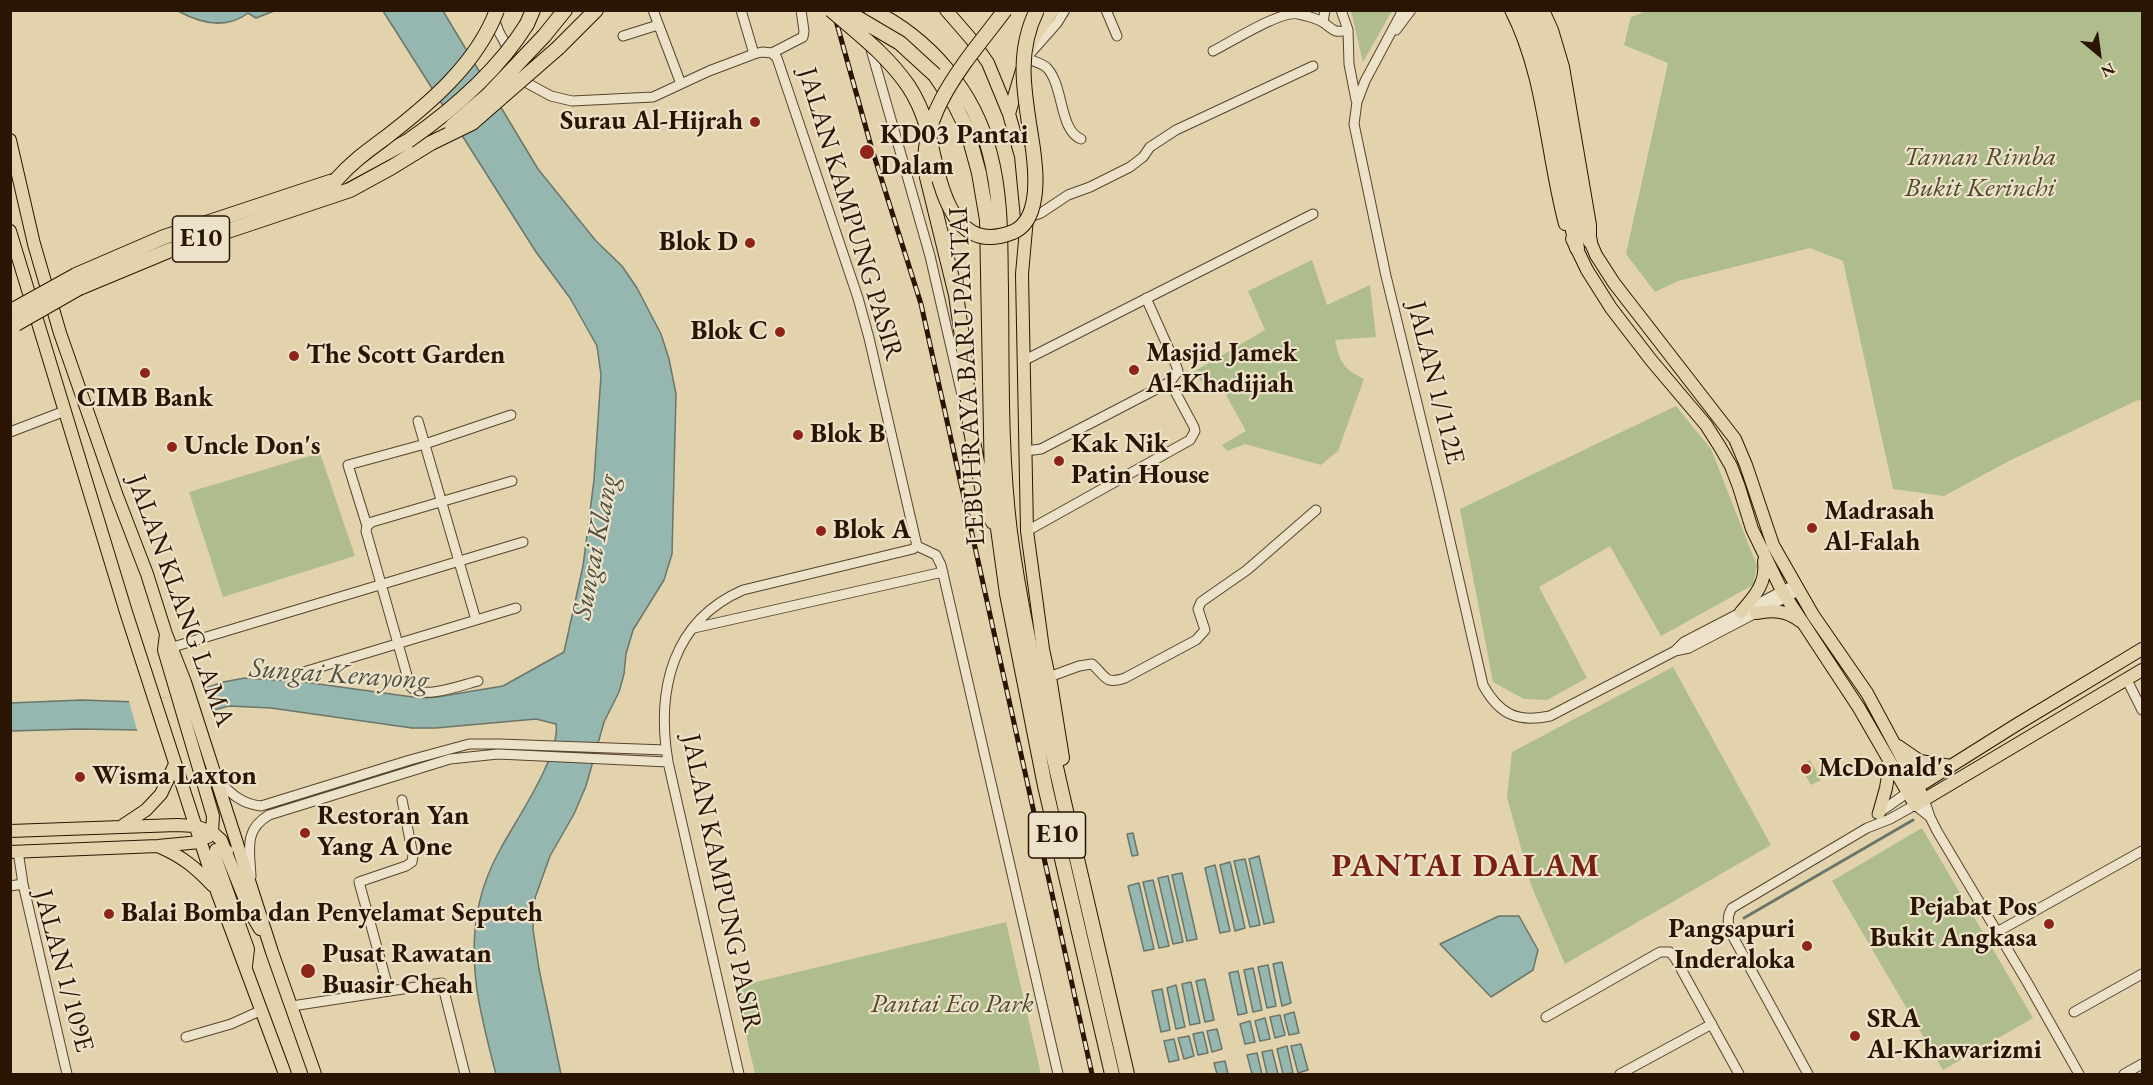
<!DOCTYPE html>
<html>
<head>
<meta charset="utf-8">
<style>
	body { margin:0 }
	#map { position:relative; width:2153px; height:1085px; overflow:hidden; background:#e2d3ac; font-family:"EB Garamond",serif }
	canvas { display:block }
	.frame { position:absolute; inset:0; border:12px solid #291502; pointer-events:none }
	.north { position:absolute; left:2069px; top:24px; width:60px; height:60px; -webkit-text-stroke:4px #ece2c9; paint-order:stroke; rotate:151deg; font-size:16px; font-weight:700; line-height:24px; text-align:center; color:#291502 }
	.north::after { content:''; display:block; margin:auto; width:21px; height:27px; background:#291502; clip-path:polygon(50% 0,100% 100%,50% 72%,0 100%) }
</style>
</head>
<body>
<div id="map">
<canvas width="2153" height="1085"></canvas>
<div class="frame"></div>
<div class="north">N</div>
</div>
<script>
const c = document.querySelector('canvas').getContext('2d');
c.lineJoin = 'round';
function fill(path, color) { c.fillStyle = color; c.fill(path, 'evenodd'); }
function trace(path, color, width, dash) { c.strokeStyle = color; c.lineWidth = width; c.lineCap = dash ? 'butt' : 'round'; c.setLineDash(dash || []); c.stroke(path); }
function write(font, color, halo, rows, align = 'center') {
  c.font = font + ' "EB Garamond",serif'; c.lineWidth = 4.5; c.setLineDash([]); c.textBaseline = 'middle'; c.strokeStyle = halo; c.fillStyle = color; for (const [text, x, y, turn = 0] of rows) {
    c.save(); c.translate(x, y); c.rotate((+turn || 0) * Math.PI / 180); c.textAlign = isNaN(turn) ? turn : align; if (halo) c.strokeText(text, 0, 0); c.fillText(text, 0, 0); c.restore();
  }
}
const green = new Path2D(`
	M 1351,11 L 1392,11 L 1363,62 Z
	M 1647,11 L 2142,11 L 2142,401 L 2138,400 L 2011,460 L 1944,496 L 1893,489 L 1843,261 L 1810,248 L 1678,281 L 1655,292 L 1626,254 L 1668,63 L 1624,45 L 1631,17 Z
	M 1312,260 L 1327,305 L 1370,285 L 1376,337 L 1335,340 C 1340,362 1343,369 1364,379 L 1338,451 L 1321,465 L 1245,444 L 1227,451 L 1222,445 L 1246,431 L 1221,386 L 1206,386 L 1193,372 L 1265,330 L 1248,291 Z
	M 1676,406 L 1711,449 L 1757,566 L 1753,585 L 1661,636 L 1610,546 L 1539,587 L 1587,678 L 1547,700 L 1524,699 L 1493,682 L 1460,509 Z
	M 320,453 L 355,556 L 223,597 L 189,492 Z
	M 1673,667 L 1771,845 L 1565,964 L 1531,885 L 1507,797 L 1512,752 Z
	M 1810,760 L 1821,780 L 1811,785 L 1800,766 Z
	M 1922,828 L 2033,1018 L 1943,1070 L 1832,881 Z
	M 1006,922 L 1041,1074 L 755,1074 L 735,987 Z`);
const water = new Path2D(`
	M 178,11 L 274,11 L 256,18 L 248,13 C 226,30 200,23 178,11 Z
	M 383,11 L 443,11 L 538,169 L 596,241 L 622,266 L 637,288 L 661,334 L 669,359 L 676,394 L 672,554 L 664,580 L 633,630 L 626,654 L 624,674 L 619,692 L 604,722 L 586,786 L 574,814 L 550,856 L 535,898 L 533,929 L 539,969 L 561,1074 L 496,1074 C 481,1017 466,963 479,904 C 483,886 492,864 501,848 C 516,820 561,755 556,724 L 536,719 L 436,728 L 412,728 L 271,708 L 229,706 L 139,730 L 79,729 L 11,731 L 10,703 L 82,700 L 137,702 L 186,695 L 223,682 L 245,678 L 304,682 L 420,698 L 437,697 L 503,686 L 564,652 L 583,566 L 594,480 L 601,375 L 597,346 L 570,298 L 536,252 Z
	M 1133,833 L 1138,855 L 1132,856 L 1127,834 Z
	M 1259,856 L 1274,922 L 1264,924 L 1249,859 Z
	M 1245,859 L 1260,925 L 1250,927 L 1234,861 Z
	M 1230,862 L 1245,928 L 1235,931 L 1220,865 Z
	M 1215,865 L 1230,931 L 1220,933 L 1205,868 Z
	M 1182,873 L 1197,939 L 1187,941 L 1172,875 Z
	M 1168,876 L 1183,942 L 1173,944 L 1158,878 Z
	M 1153,880 L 1169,946 L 1159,948 L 1143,882 Z
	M 1139,883 L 1154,949 L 1144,951 L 1128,886 Z
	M 1499,916 L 1519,916 L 1538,950 L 1533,970 L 1491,997 L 1440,944 Z
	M 1282,962 L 1291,1003 L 1282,1006 L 1273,964 Z
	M 1268,965 L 1276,1006 L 1267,1008 L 1258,967 Z
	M 1253,968 L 1262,1010 L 1253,1012 L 1244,970 Z
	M 1238,971 L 1247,1013 L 1238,1015 L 1229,973 Z
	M 1205,979 L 1214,1020 L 1205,1022 L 1196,981 Z
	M 1191,982 L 1200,1023 L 1190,1025 L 1182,984 Z
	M 1176,985 L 1185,1027 L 1176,1029 L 1167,988 Z
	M 1162,989 L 1170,1030 L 1161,1032 L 1152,991 Z
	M 1294,1012 L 1299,1033 L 1289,1035 L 1284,1015 Z
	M 1280,1015 L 1285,1035 L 1275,1038 L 1270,1017 Z
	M 1265,1018 L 1270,1039 L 1260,1041 L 1255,1021 Z
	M 1250,1021 L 1255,1042 L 1245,1044 L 1240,1024 Z
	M 1217,1029 L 1222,1049 L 1212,1052 L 1207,1031 Z
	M 1203,1032 L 1208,1053 L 1198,1055 L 1193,1034 Z
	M 1189,1036 L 1194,1056 L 1184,1059 L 1178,1038 Z
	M 1174,1039 L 1179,1060 L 1169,1062 L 1164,1041 Z
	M 1301,1044 L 1308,1070 L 1298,1073 L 1291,1046 Z
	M 1287,1046 L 1293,1073 L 1283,1074 L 1277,1049 Z
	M 1272,1050 L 1278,1074 L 1267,1074 L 1262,1052 Z
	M 1257,1053 L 1262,1074 L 1252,1074 L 1247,1055 Z
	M 1225,1061 L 1228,1074 L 1217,1074 L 1214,1063 Z`);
const pier = new Path2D(`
	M 203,686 L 211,714 L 159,731 L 138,733 L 128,698 L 146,700 L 167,697 Z`);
const stream = new Path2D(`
	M 1744,918 L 1913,820`);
const minor = new Path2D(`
	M 653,10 L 681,84
	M 741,10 L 754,54
	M 1065,10 L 1057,23 L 1026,58 C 1032,61 1042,63 1047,68 C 1064,86 1059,130 1081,139
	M 1106,10 L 1117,36
	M 1341,10 L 1348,30 L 1349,64 L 1356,100
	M 1403,10 L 1365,81 L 1357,102 L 1354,124 L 1386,276 L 1439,493 L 1483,685 C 1499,714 1517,723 1550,716 L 1675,651 L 1689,648 L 1800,590
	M 493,16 L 499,32 L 527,83 L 551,96 L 572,101 L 653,97 L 709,71 L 754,54 L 762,52 L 772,53 L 777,58 L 858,298 L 869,338 L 917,546
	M 1323,22 L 1325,10
	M 1396,30 L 1411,10
	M 623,36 L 658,25
	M 870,46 L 930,256 L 962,395
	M 1213,51 C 1231,42 1281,10 1298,14 C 1305,15 1318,19 1324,23 C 1334,31 1335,33 1348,30
	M 772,53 L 803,37 L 804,31 L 801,10
	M 1027,218 L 1041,213 L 1068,195 L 1090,187 L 1130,167 L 1143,157 L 1150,147 L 1176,130 L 1313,66
	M 1023,361 L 1313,214
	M 418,421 L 476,620
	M 10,432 L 65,411
	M 1025,451 L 1041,449 L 1170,382 L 1178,371 L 1176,365 L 1146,298
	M 367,526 L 348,465 L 425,444 L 511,415
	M 1027,531 L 1190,440 L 1195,431 L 1194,427 L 1170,382
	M 917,546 L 936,555 L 941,565 L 1058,1074
	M 694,628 L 943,572
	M 173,647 L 523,542
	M 1675,651 L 1684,642 L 1796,584
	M 297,674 L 516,608
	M 1049,677 L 1079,666 L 1092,664 C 1106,676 1104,685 1125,678 L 1196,640 L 1205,630 L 1198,609 L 1201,602 L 1247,570 L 1316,510
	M 2127,680 L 2142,710
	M 478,681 C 462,685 420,701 410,686 L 366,531 L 367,526 L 372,522 L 512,481
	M 218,780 C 231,794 242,804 261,806 L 410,760 L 469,744 L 499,744 L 666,750
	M 1924,799 L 1930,817 L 1937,831 L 2027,982 L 2079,1074
	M 1877,814 L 1907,793
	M 18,851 L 23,884 L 67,1074
	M 251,877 C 250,851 243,830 269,815 L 450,759 L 498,754 L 668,762
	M 10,886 L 23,884
	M 1997,932 L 2142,851
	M 389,991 L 359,882 L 406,866 L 412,862 L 413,855 L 402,800
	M 292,1006 L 442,983 L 465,1074
	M 2074,1012 L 2142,974
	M 1546,1017 L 1660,952 L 1670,952 L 1675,958 L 1739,1074
	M 186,1037 L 231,1024 L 262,1010
	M 739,1074 L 668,762 C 656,690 672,621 743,590 L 913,549 L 917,546
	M 1620,1074 L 1712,1024
	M 1808,1074 L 1732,935 C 1728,925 1726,917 1732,908 L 1867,828 L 1890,819 L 1915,805 L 1930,817
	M 2124,1074 L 2142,1064`);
const major = new Path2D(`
	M 946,10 L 972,40 L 988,63 L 1009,114 L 1021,156 L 1027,218 L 1022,274 L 1027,531 L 1043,649 L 1049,677
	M 1511,10 C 1545,76 1546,153 1565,224
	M 1543,10 L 1552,30 L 1563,67 L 1590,225 L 1590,241 L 1596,255 L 1614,283 L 1735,439 L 1746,465 L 1773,545 L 1813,615 L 1867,693 L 1924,799
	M 1029,50 L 1033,39 L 1053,10
	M 1009,114 L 1022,70
	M 10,140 L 34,244 L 60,333 L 117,496 L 147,574 L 166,634 L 185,682 L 272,952 L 315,1074
	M 10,231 L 126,612 L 216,889 L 285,1074
	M 1572,239 L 1587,270 L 1611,308 L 1651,360 L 1706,425 L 1720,447 L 1731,466 L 1739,487 L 1752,529 L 1782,591 L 1859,708 L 1915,805 L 2142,670
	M 1741,612 C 1754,597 1767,583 1764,561
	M 1756,613 C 1773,610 1786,610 1800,621
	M 166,634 L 164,650 L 213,816 L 212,832 L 208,837
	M 1898,746 L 1920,761 L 1951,766
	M 1911,791 L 2016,725 L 2142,649
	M 1879,813 L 1886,788 L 1890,763
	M 122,826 L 146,810 L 161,794 L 175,764
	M 10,831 L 177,825 L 195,826 L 212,832 L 221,840 L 250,912 L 260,929
	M 160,847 C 183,857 196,868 213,886
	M 227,851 L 222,849 L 216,850 L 215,857 L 248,949 L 246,966
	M 10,852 L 158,846 L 200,842`);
const highway = new Path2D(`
	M 871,10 C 930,39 974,91 990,154 C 1002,200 1000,243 1001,289 C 1002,370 1000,452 1010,532 C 1020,607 1037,681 1053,754 C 1077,861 1103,968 1127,1074
	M 1518,10 C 1545,61 1551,115 1560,171 C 1565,197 1571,222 1577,248
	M 1532,10 C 1553,51 1558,92 1564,136 C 1569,172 1577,207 1590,241
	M 527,24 L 533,10
	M 544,36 L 565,10
	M 558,48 L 596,10
	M 935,75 L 955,105 L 967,129 L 979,173 L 987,220 L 992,485 L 1007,594 L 1045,786 L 1112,1074
	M 927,177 L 956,295 L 964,350 L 970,426 L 986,508 L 993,522
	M 76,275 L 164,237 L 336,180 L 408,141
	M 79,288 L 168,251 L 350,190 L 392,167 L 431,143
	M 1049,677 L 1062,758`);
const rail = new Path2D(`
	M 833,10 L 871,146 L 921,304 L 1092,1074`);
const highwayBridge = new Path2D(`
	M 831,10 C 859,34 888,56 909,87 C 916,98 922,111 926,124 C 938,168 945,259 1013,232 C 1027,226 1032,212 1034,199 C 1037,182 1035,165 1033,149 C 1026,100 1014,56 1037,10
	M 844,10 L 900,43 L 935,75
	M 452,126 L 488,95 L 544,36
	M 408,141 C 454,109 497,72 527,24
	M 431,143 L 472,123 L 558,48
	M 927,177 C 915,114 970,57 1005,10
	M 336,180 C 352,162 366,152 385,138 C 429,104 477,64 497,10
	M 11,311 L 76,275
	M 16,324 L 79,288`);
const markers = [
	[755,122,6,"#8f2418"],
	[867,152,8,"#8f2418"],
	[750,243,6,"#8f2418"],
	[780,332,6,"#8f2418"],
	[294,356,6,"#8f2418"],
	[1134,370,6,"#8f2418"],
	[145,373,6,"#8f2418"],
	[798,435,6,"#8f2418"],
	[172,447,6,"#8f2418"],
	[1059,461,6,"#8f2418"],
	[1812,528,6,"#8f2418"],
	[821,531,6,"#8f2418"],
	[1806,769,6,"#8f2418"],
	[80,777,6,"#8f2418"],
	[305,833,6,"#8f2418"],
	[109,914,6,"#8f2418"],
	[2049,924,6,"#8f2418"],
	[1807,946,6,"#8f2418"],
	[308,971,8,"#8f2418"],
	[1855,1036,6,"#8f2418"]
];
const shields = [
	[201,239,57],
	[1057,835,57]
];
const shieldNames = [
	["E10",201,239],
	["E10",1057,835]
];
const poiNames = [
	["Surau Al-Hijrah",743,122,"right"],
	["KD03 Pantai",880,136],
	["Dalam",880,167],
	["Blok D",738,243,"right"],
	["Blok C",768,332,"right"],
	["Masjid Jamek",1146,354],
	["Al-Khadijiah",1146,385],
	["The Scott Garden",306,356],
	["CIMB Bank",145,399,"center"],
	["Blok B",810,435],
	["Kak Nik",1071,445],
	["Patin House",1071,476],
	["Uncle Don's",184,447],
	["Madrasah",1824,512],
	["Al-Falah",1824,543],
	["Blok A",833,531],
	["McDonald's",1818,769],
	["Wisma Laxton",92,777],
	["Restoran Yan",317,817],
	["Yang A One",317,848],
	["Pejabat Pos",2037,908,"right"],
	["Bukit Angkasa",2037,939,"right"],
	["Balai Bomba dan Penyelamat Seputeh",121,914],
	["Pangsapuri",1795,930,"right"],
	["Inderaloka",1795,961,"right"],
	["Pusat Rawatan",322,955],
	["Buasir Cheah",322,986],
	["SRA",1867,1020],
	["Al-Khawarizmi",1867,1051]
];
const parkNames = [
	["Taman Rimba",1980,158],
	["Bukit Kerinchi",1980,189],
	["Pantai Eco Park",952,1005]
];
const streetNames = [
	["JALAN KAMPUNG PASIR",850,214,73],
	["LEBUHRAYA BARU PANTAI",968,376,-93],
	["JALAN 1/112E",1435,383,76],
	["JALAN KLANG LAMA",180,601,70],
	["JALAN KAMPUNG PASIR",721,883,78],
	["JALAN 1/109E",63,971,75]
];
const waterNames = [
	["Sungai Klang",596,547,-79],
	["Sungai Kerayong",339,675,4]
];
const districtNames = [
	["PANTAI DALAM",1466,867]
];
fill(green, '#afbd8c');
fill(water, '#96b7b0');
trace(water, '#6a766a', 1.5);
fill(pier, '#e2d3ac');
trace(stream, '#6a766a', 3);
trace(minor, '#57442c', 11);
trace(major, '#291502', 14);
trace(highway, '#291502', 16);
trace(minor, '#ece2c9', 9);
trace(major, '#e2d3ac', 12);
trace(highway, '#e2d3ac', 14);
trace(rail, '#291502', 5);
trace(rail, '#ece2c9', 3, [9]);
trace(highwayBridge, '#291502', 16, []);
trace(highwayBridge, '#e2d3ac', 14);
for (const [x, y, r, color] of markers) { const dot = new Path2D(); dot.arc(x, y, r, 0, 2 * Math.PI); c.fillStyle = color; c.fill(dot); trace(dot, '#ece2c9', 2); }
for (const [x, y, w] of shields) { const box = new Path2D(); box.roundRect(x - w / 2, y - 23, w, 46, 4.5); c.fillStyle = '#ece2c9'; c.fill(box); trace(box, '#291502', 1.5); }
write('bold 26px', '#291502', null, shieldNames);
write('bold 27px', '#291502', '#ece2c9', poiNames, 'left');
write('italic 27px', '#51472b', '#ece2c9', parkNames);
write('27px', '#291502', '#ece2c9', streetNames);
write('italic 28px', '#4f4e3f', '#ece2c9', waterNames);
c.letterSpacing = '1.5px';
write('bold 33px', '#7a1f14', '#ece2c9', districtNames);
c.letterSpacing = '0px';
</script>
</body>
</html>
